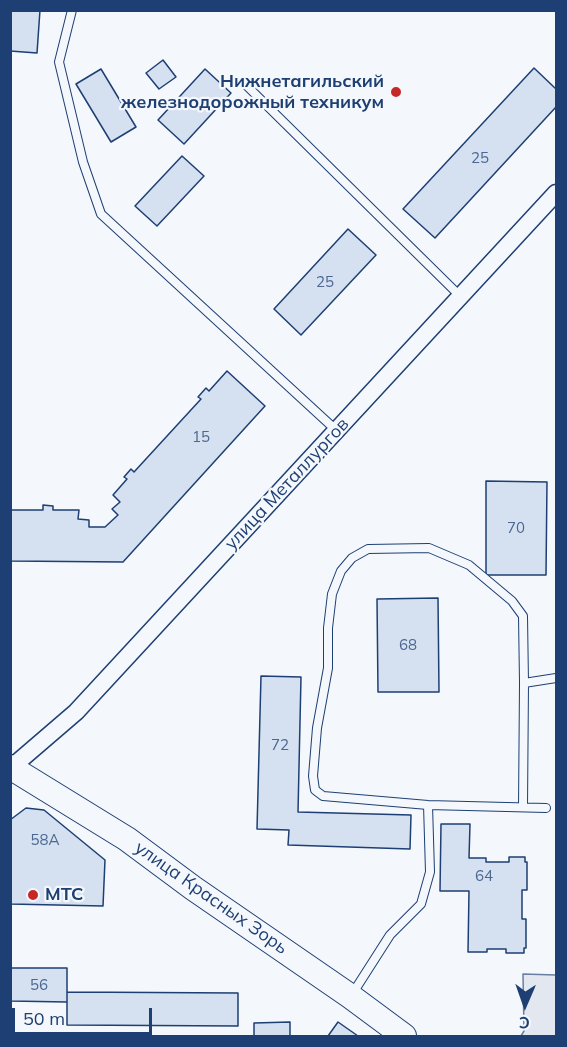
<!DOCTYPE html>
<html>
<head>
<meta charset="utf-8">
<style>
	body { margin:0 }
	#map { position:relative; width:567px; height:1047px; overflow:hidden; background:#f4f7fb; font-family:Mulish,sans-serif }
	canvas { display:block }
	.frame { position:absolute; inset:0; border:12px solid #1d3f73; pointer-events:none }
	.north { position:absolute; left:495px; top:975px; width:60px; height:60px; -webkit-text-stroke:4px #f4f7fb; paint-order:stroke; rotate:182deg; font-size:16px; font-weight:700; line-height:24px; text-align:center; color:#1d3f73 }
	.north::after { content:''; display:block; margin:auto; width:21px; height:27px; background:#1d3f73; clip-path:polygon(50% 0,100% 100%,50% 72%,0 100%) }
	.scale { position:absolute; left:12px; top:1008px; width:140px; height:27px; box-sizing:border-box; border:3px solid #1d3f73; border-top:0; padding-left:8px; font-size:18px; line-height:21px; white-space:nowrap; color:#1d3f73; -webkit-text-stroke:4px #f4f7fb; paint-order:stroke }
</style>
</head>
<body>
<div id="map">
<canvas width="567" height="1047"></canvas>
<div class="frame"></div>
<div class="north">С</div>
<div class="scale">50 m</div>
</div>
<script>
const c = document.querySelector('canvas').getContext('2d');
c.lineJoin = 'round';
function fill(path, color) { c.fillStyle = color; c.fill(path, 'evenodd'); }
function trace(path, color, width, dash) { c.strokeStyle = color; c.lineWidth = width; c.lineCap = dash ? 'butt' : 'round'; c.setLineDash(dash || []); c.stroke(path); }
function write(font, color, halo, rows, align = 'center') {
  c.font = font + ' Mulish,sans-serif'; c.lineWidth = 4.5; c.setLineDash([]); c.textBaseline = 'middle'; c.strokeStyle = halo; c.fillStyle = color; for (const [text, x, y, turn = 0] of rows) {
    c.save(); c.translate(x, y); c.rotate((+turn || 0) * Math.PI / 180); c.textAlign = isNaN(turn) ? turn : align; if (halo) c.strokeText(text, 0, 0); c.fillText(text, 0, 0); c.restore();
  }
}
const parking = new Path2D(`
	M 523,974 L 556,975 L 556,1036 L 521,1036 L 524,1031 Z`);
const building = new Path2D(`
	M 10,10 L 40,10 L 37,53 L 10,51 Z
	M 163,60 L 176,77 L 159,89 L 146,73 Z
	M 534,68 L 556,89 L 556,107 L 435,238 L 403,209 Z
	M 101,69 L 136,127 L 111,142 L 76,84 Z
	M 205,69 L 231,93 L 184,144 L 158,120 Z
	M 182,156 L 204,176 L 157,226 L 135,206 Z
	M 348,229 L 376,255 L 301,335 L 274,309 Z
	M 227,371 L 265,406 L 123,562 L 10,561 L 10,510 L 43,510 L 43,505 L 53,506 L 53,510 L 79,510 L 78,519 L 89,520 L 89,527 L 105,527 L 118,515 L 112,509 L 120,502 L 113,495 L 127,479 L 124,477 L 131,469 L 134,472 L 201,399 L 198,397 L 206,388 L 209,391 Z
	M 486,481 L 547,482 L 546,575 L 486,575 Z
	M 438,598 L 439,692 L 378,692 L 377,599 Z
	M 261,676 L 301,677 L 298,812 L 411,815 L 410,849 L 288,845 L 289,830 L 257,829 Z
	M 26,808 L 44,810 L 105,860 L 103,906 L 10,904 L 10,820 Z
	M 441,824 L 470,824 L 469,858 L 486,858 L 486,862 L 509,862 L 509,857 L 525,857 L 525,862 L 527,862 L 527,890 L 522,890 L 522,919 L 526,919 L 526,948 L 524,948 L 524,953 L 506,953 L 506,949 L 487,949 L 487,952 L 468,952 L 469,891 L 440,891 Z
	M 10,968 L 67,968 L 67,1002 L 10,1001 Z
	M 67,992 L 238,993 L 238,1026 L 67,1025 Z
	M 290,1022 L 290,1036 L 254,1036 L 254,1023 Z
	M 338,1022 L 358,1036 L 328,1036 Z`);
const service = new Path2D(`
	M 72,10 L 59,62 L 83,162 L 101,214 L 337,431
	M 246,85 L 461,297
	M 524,683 L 523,616 L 512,601 L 469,565 L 429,548 L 368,549 L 352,558 L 341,571 L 332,594 L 328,628 L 328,668 L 317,728 L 313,776 L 315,790 L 323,796 L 428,805 L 546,808
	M 523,807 L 524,683 L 556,678
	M 351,996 L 390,935 L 421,904 L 430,872 L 428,805`);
const minor = new Path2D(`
	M 12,767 L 76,712 L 556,193`);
const secondary = new Path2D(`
	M 10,767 L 127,839 L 193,888 L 350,996 L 404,1036`);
const markers = [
	[396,92,6,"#c62828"],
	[33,895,6,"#c62828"]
];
const numberNames = [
	["25",480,158],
	["25",325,282],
	["15",201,437],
	["70",516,528],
	["68",408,645],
	["72",280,745],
	["58А",45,840],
	["64",484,876],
	["56",39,985]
];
const poiNames = [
	["Нижнетагильский",384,82],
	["железнодорожный техникум",384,103],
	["МТС",45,895,"left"]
];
const streetNames = [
	["улица Металлургов",287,484,-47],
	["улица Красных Зорь",211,898,35]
];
fill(parking, '#e3e8f0');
trace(parking, '#687fa3', 1.5);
fill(building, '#d5e0f0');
trace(building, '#1d3f73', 1.5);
trace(service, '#1d3f73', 10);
trace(minor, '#1d3f73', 19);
trace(secondary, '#1d3f73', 26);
trace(service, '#f4f7fb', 8);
trace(minor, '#f4f7fb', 16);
trace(secondary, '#f4f7fb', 24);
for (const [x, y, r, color] of markers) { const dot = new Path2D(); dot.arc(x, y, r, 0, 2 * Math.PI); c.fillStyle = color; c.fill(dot); trace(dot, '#f4f7fb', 2); }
write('15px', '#4b6792', null, numberNames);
write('bold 18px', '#1d3f73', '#f4f7fb', poiNames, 'right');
write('18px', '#1d3f73', '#f4f7fb', streetNames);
</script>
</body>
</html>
